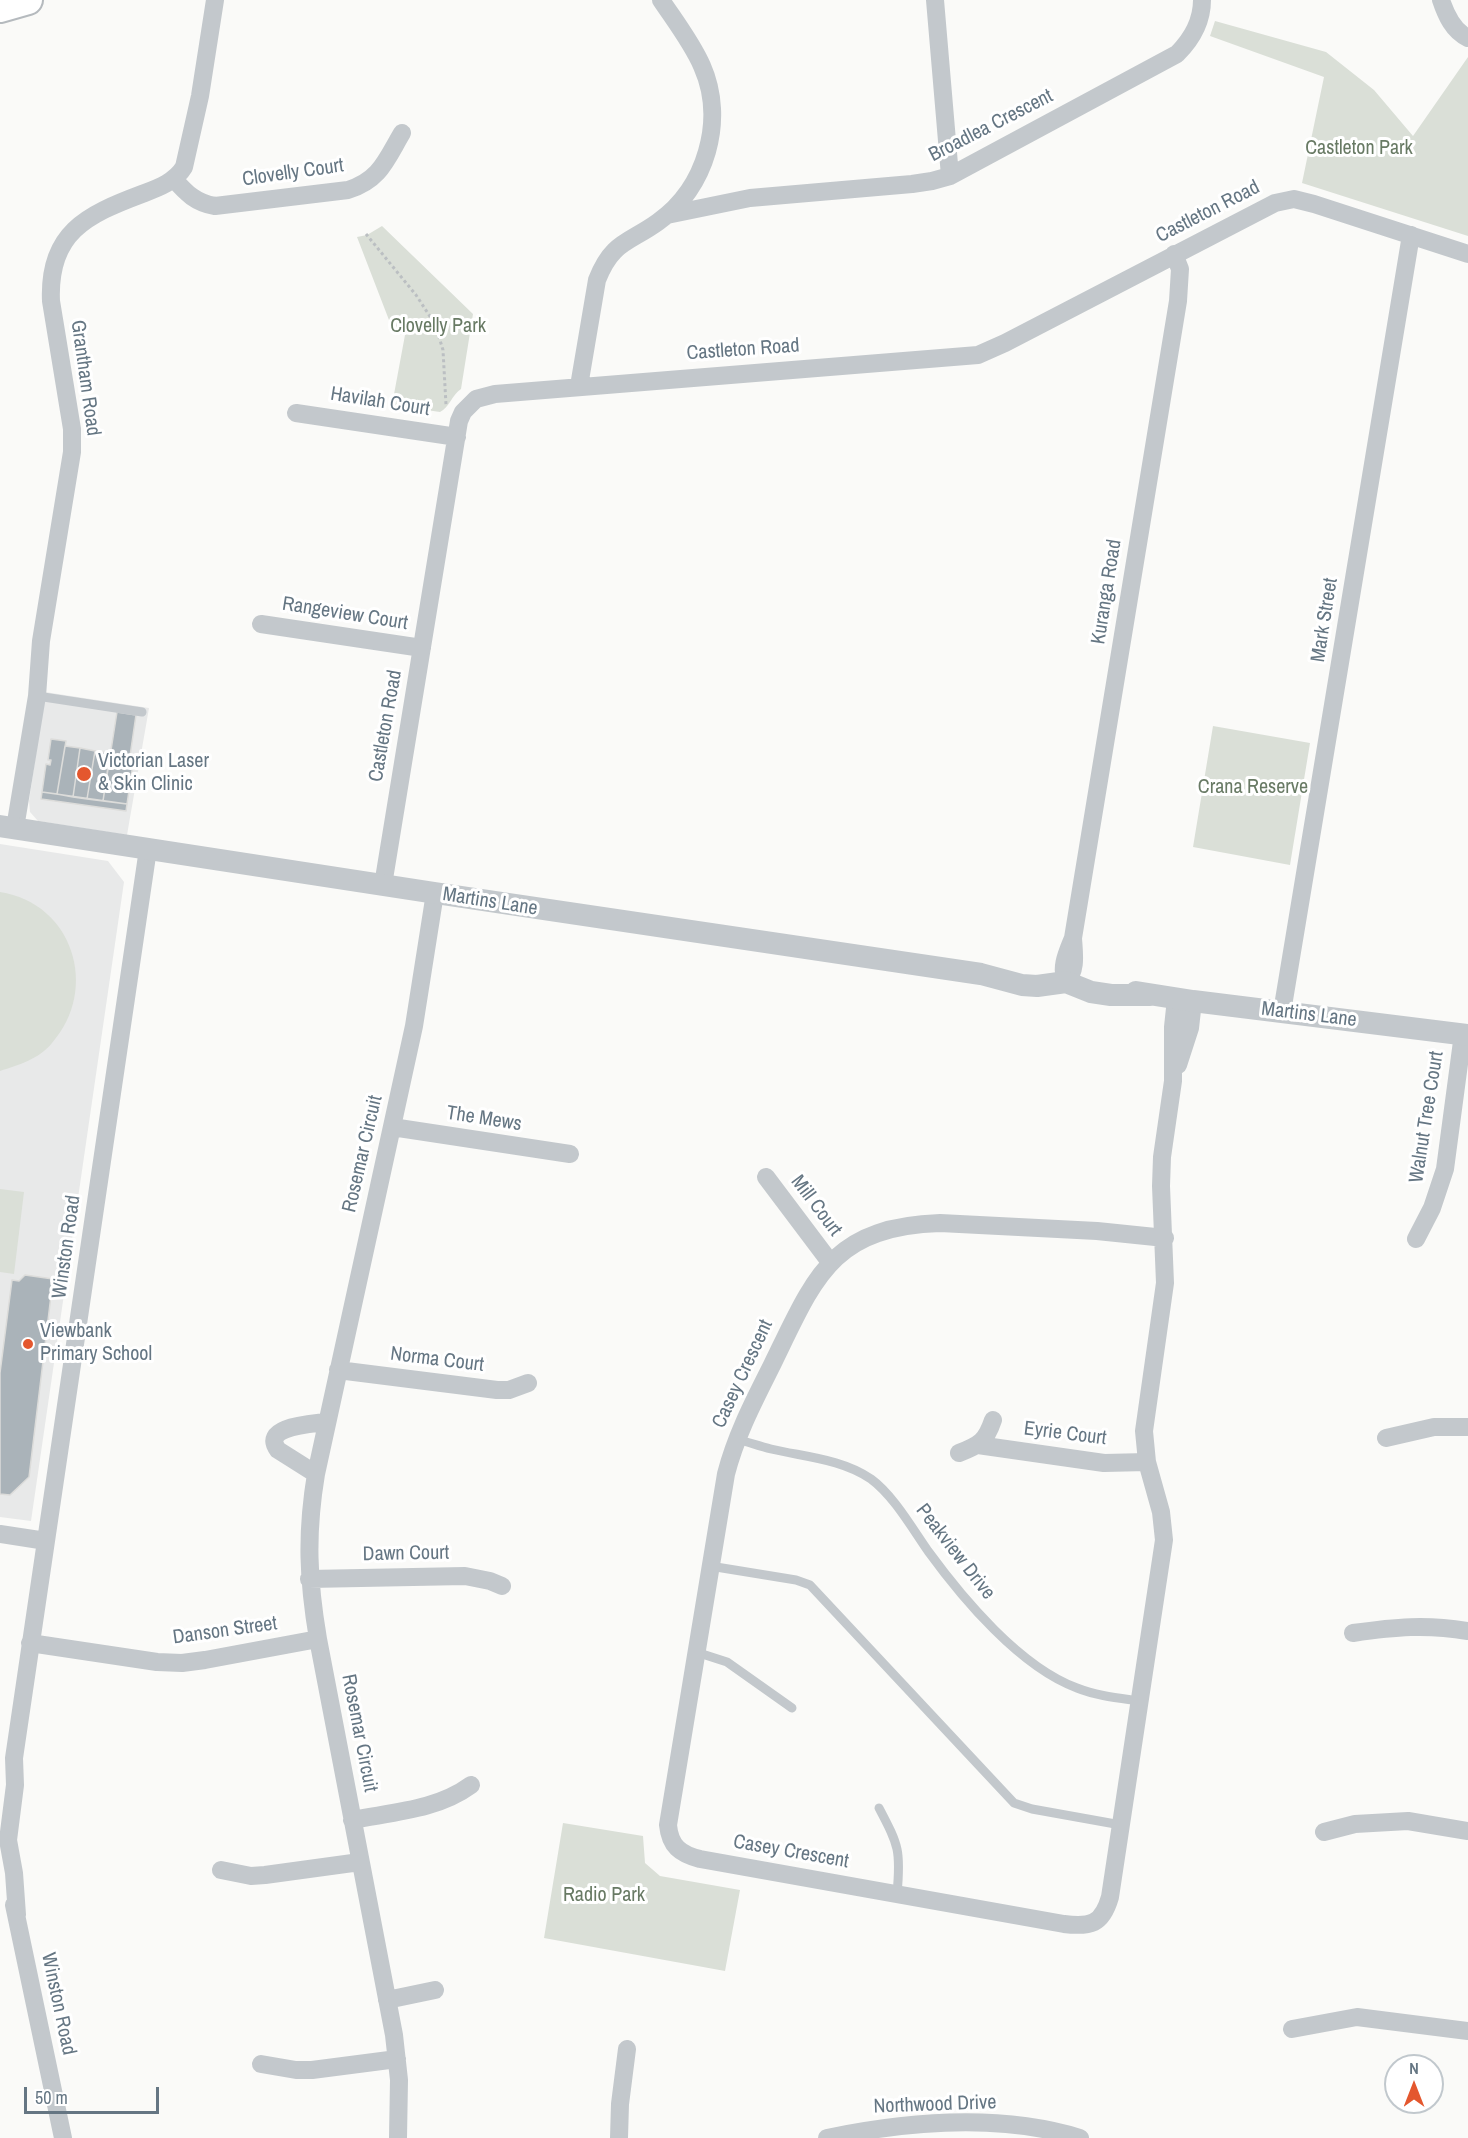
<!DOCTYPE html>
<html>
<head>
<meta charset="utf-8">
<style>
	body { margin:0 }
	#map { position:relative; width:1468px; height:2138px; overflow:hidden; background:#fafaf8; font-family:"Archivo Narrow",sans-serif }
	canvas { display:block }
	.north { position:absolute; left:1384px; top:2054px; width:60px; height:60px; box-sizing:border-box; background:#fff; border:2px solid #c1c8cd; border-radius:50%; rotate:0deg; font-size:16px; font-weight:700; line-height:24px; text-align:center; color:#657683 }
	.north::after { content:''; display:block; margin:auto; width:21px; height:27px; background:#e4572e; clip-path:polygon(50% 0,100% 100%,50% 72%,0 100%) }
	.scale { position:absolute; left:24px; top:2087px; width:135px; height:27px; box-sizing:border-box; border:3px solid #657683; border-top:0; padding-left:8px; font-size:18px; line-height:21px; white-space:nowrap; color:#657683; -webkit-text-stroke:4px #fff; paint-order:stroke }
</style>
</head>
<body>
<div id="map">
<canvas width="1468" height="2138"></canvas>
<div class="north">N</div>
<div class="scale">50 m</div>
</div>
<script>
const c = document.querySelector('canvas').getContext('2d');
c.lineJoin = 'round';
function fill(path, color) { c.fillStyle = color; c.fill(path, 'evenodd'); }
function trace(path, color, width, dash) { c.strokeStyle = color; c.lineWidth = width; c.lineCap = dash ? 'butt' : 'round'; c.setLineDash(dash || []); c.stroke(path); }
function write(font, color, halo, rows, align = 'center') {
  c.font = font + ' "Archivo Narrow",sans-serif'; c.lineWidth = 6; c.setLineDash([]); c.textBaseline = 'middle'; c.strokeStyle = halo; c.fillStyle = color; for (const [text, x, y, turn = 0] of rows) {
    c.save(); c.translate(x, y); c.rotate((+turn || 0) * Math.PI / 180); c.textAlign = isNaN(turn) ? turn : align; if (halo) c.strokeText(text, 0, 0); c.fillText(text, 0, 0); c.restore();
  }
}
const built = new Path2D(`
	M 45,692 L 149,708 L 127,835 L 38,821 L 30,812 L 29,801 Z
	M 0,844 L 108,861 L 124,882 L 31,1521 L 0,1517 Z`);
const green = new Path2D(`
	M 1215,21 L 1326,52 L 1374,90 L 1413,136 L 1468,57 L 1468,236 L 1302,183 L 1324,77 L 1210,36 Z
	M 382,226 L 473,314 L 461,389 C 452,395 449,408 440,412 L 392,405 L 405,335 L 394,333 L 357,237 L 367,235 Z
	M 1213,726 L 1310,743 L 1290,865 L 1193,847 Z
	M 0,892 C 73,903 100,989 52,1043 C 39,1059 19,1065 0,1071 Z
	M 0,1189 L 24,1192 L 14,1274 L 0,1272 Z
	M 563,1823 L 643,1836 L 645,1863 L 660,1876 L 740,1890 L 725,1971 L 544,1938 Z`);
const building = new Path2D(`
	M 117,712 L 136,715 L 130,756 L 134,757 L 127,804 L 103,801 Z
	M 51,739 L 66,741 L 57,794 L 42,792 L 46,764 L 50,765 L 51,760 L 48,760 Z
	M 65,746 L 80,748 L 73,797 L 57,794 Z
	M 80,748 L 95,751 L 87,799 L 73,797 Z
	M 95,751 L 110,753 L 103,801 L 87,799 Z
	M 42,792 L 127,804 L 126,811 L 41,799 Z
	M 25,1275 L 53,1279 L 29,1477 L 10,1495 L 0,1494 L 0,1373 L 12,1280 L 19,1281 Z`);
const path = new Path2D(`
	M 366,234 L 416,295 L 435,324 L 443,350 L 446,405`);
const service = new Path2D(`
	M 37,696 L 142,712
	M 736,1439 C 748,1442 759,1446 771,1449 C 805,1457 842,1459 871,1479 C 893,1495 912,1528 928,1551 C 963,1599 1020,1667 1077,1688 C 1097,1696 1119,1698 1140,1701
	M 710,1566 L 796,1580 L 810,1585 L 1014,1803 L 1032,1809 L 1121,1825
	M 696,1652 L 727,1662 L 792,1708
	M 879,1808 C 899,1846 901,1851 897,1894`);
const minor = new Path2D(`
	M 935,0 L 950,176
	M 1441,0 C 1446,15 1453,31 1468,38
	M 174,179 C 186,193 196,203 215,206 L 348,190 C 380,180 386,160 402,133
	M 667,215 L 750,198 L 912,184 L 932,181 L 950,176 L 1177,54 C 1192,39 1202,22 1202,0
	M 579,386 L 597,280 C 612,241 629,243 658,222 C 706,188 726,120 702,66 C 692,43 675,21 661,0
	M 296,413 L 457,437
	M 261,624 L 422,648
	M 15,828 L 37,696 L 41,641 L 72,452 L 72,429 L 51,301 C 48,233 86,215 142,194 C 158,188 175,182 184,167 L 200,96 L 215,0
	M 383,885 L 459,421 L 463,412 L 476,399 L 495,394 L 978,355 L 1005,343 L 1275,203 L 1294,199 L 1314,204 L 1468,254
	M 1073,938 C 1074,954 1077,970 1066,982 C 1060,967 1067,953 1073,938 L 1178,301 L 1180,269 L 1174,254
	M 1282,1012 L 1411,235
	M 1178,1065 L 1190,1028 L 1193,1001
	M 392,1127 L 570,1154
	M 766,1177 L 830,1262
	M 1165,1238 L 1097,1231 L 940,1223 C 831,1227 815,1277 772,1365 C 754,1401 736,1435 726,1474 L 668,1825 C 670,1846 680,1854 700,1859 L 1064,1924 C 1090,1927 1102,1925 1110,1897 L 1164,1540 L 1161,1512 L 1147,1462 L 1144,1431 L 1165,1283 L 1161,1186 L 1162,1157 L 1173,1081 L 1173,1027 L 1176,999
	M 1416,1239 L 1432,1208 L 1445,1169 L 1463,1034
	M 338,1370 L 497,1390 L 509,1390 L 528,1383
	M 1386,1438 L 1434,1427 L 1468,1427
	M 978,1445 L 1104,1463 L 1147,1462
	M 959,1453 C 980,1445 986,1441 993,1420
	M 316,1474 L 278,1450 C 260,1426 313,1424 326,1422
	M 0,1534 L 46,1541
	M 309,1579 L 465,1576 L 490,1581 L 502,1586
	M 1353,1633 C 1395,1627 1426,1624 1468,1631
	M 30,1643 L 157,1662 L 182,1663 L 205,1660 L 318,1639
	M 352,1820 C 393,1812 437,1810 471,1785
	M 1324,1832 L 1355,1824 L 1408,1821 L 1468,1831
	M 221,1870 L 251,1876 L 265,1875 L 360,1862
	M 14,1905 L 63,2138
	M 17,1915 L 14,1873 L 8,1840 L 15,1785 L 14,1758 L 148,849
	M 387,2000 L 435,1990
	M 1292,2029 L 1357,2017 L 1468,2031
	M 261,2064 L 296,2070 L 312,2070 L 397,2059
	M 398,2138 L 399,2080 L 394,2035 L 318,1639 C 308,1580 306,1534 316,1474 L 414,1026 L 435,893
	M 619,2138 L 620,2104 L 627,2049
	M 827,2138 C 909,2121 999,2113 1080,2138`);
const tertiary = new Path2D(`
	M 0,826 L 435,893 L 981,974 L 1022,985 L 1037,986 L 1066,982 L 1091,992 L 1111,995 L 1150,995
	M 1136,992 L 1193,1001 L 1468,1035`);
const primary = new Path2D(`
	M 0,8 L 28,0`);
const markers = [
	[84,774,8,"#e4572e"],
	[28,1344,6,"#e4572e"]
];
const streetNames = [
	["Broadlea Crescent",991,126,-27],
	["Clovelly Court",293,173,-8],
	["Castleton Road",1208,212,-27],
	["Castleton Road",743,350,-4],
	["Grantham Road",85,378,82],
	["Havilah Court",380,402,9],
	["Kuranga Road",1107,592,-81],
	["Rangeview Court",345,614,9],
	["Mark Street",1325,620,-81],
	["Castleton Road",386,726,-80],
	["Martins Lane",490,902,9],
	["Martins Lane",1309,1015,7],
	["Walnut Tree Court",1427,1117,-81],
	["The Mews",484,1119,9],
	["Rosemar Circuit",363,1154,-77],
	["Mill Court",816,1206,53],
	["Winston Road",67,1247,-82],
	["Norma Court",437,1360,7],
	["Casey Crescent",743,1374,-65],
	["Eyrie Court",1065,1434,7],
	["Peakview Drive",955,1552,52],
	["Dawn Court",406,1554,-1],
	["Danson Street",225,1631,-8],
	["Rosemar Circuit",359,1733,79],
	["Casey Crescent",791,1852,10],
	["Winston Road",58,2004,78],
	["Northwood Drive",935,2105,-2]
];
const parkNames = [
	["Castleton Park",1359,149],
	["Clovelly Park",438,327],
	["Crana Reserve",1253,788],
	["Radio Park",604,1896]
];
const poiNames = [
	["Victorian Laser",98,762],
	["& Skin Clinic",98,785],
	["Viewbank",40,1332],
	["Primary School",40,1355]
];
fill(built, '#e8e9e9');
fill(green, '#dadfd7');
fill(building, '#aab3b9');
trace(building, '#dcdcda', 1.5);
trace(primary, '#b5babe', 32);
trace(path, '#bbbfc2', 3, [3, 3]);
trace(service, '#c3c8cc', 9);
trace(minor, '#c3c8cc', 18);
trace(tertiary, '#c3c8cc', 22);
trace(primary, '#fff', 28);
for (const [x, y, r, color] of markers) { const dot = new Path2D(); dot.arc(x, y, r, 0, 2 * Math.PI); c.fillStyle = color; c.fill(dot); trace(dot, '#fff', 2); }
write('20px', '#657683', '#fff', streetNames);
write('20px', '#687a64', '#fff', parkNames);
write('20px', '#657683', '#fff', poiNames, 'left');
</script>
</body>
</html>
